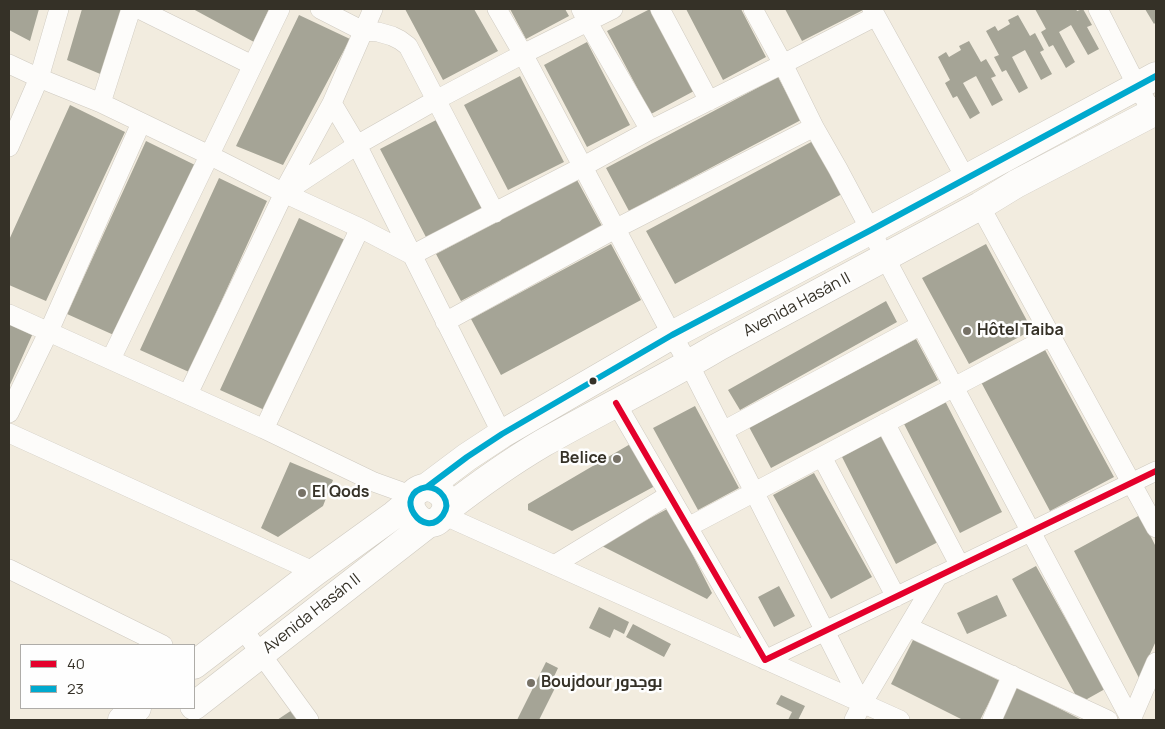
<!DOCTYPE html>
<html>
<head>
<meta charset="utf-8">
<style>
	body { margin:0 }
	#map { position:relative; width:1165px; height:729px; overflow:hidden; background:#f2ecdf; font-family:Manrope,sans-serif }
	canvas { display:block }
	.frame { position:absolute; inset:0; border:10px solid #353127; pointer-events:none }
	.legend { position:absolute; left:20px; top:644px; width:175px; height:65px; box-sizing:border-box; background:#fefefe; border:1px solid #aeaca8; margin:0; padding:6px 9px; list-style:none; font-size:15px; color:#353127 }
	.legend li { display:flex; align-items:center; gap:10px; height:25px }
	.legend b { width:25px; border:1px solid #aeaca8 }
</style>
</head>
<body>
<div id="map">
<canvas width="1165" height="729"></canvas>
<div class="frame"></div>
<ul class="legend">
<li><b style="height:6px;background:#e4002b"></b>40</li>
<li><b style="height:6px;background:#00a9ce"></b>23</li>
</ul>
</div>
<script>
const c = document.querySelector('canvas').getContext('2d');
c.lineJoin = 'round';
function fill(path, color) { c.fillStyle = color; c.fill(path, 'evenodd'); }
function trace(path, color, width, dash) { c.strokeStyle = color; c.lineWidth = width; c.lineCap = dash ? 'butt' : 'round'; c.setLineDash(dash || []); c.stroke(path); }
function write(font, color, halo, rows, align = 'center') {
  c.font = font + ' Manrope,Cairo,sans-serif'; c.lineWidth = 5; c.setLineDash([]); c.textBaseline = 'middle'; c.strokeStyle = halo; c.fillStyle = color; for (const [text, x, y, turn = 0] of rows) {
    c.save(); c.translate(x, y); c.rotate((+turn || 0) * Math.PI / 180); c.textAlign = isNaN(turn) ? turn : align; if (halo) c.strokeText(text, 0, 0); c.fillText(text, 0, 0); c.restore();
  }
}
const building = new Path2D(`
	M 9,9 L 39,9 L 30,41 L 9,30 Z
	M 82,9 L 128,9 L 105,76 L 67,60 Z
	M 193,9 L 269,9 L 254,42 Z
	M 405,9 L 474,9 L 498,51 L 443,80 Z
	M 510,9 L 565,9 L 569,16 L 526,39 Z
	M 650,9 L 694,91 L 651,114 L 607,31 Z
	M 686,9 L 741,9 L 766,57 L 723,80 Z
	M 785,9 L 865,9 L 802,41 Z
	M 1035,9 L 1076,9 L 1077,11 L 1083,9 L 1092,25 L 1087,27 L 1099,49 L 1088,55 L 1071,25 L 1059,32 L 1075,62 L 1066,68 L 1053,45 L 1049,47 L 1041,32 L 1046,29 Z
	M 1145,9 L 1156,9 L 1156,22 L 1154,24 Z
	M 299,15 L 350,39 L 283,165 L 236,146 Z
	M 1018,15 L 1030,36 L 1035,33 L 1044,50 L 1040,52 L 1052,74 L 1041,80 L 1025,50 L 1012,57 L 1028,88 L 1019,93 L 1006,70 L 1002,72 L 994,57 L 999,55 L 986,31 L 995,26 L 998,31 L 1010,24 L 1008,20 Z
	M 969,41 L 981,62 L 986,59 L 996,76 L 991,78 L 1003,100 L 992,106 L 976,76 L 963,83 L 980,113 L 970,119 L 957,96 L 953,98 L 945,83 L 950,80 L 938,57 L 946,52 L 949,57 L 961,50 L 959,46 Z
	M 587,42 L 630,125 L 587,147 L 544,65 Z
	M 520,76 L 564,162 L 508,190 L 464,105 Z
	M 778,77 L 801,120 L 629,211 L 606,168 Z
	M 70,105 L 125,132 L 46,301 L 9,285 L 9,240 Z
	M 440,118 L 487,208 L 427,239 L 380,149 Z
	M 146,141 L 195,165 L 116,336 L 67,314 Z
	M 813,141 L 842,194 L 675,284 L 646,231 Z
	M 219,178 L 267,201 L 189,372 L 140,350 Z
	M 577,180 L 602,226 L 461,301 L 436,254 Z
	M 299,218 L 347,241 L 269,412 L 220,390 Z
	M 611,244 L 641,300 L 501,375 L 471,319 Z
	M 986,244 L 1032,330 L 969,364 L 922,278 Z
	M 886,301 L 897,322 L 740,410 L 728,390 Z
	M 9,323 L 33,333 L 9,387 Z
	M 916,339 L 938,380 L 771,468 L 749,427 Z
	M 1044,348 L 1114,477 L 1050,511 L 981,382 Z
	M 945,401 L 1002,512 L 960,533 L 903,422 Z
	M 695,406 L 739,488 L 698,510 L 653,428 Z
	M 881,432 L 938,542 L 896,564 L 840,453 Z
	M 632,443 L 655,486 L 572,531 L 528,510 L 528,504 Z
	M 290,462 L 333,480 L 323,506 L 278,537 L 261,528 Z
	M 814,473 L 872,577 L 831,599 L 773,495 Z
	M 669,508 L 712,593 L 707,599 L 600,545 Z
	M 1140,515 L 1156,547 L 1156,641 L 1139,678 L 1074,551 Z
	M 1036,566 L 1105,689 L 1080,703 L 1012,579 Z
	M 779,586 L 795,616 L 774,627 L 758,597 Z
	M 997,595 L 1007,616 L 967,634 L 957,613 Z
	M 599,607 L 629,622 L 624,634 L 614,629 L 610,638 L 589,628 Z
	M 633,624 L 671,644 L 664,657 L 626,637 Z
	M 914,638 L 1000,681 L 980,720 L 963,720 L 891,684 Z
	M 546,662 L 558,668 L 551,683 L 556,686 L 539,720 L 517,720 Z
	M 1017,687 L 1082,720 L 1000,720 Z
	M 781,695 L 805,706 L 798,720 L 788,720 L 792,712 L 776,704 Z
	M 292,710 L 299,720 L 277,720 Z`);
const minor = new Path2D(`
	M 139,9 L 252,65
	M 320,9 L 363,31 L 378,32 L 392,36 L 400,40 L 408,46 L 495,213
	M 497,9 L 523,54 L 672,335 L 689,364 L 862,704
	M 581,9 L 587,21 L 650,130
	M 660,9 L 709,101
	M 753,9 L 783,64 L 814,127 L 838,169 L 1131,720 L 1133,720
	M 872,9 L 966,179
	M 1098,9 L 1137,86 L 1153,113
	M 9,64 L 39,78 L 101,103 L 209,155 L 284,193 L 360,228 L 412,255
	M 101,103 L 131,9
	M 332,103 L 357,145 L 502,434
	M 9,147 L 39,78 L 59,9
	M 285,189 L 332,103 L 373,9
	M 980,206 L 1156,528
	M 412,255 L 582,167 L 650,130 L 783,64 L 876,16
	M 9,314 L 264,429 L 374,482 L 413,496
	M 445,322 L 615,229 L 814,127
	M 111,359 L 280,9
	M 188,394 L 284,193 L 357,145 L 436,100 L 523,54 L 613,9
	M 616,403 L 765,660 L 1156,471
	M 9,413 L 49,331 L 141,123
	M 885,423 L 960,566
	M 264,429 L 360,228
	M 723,431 L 921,325
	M 9,433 L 315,572
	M 822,457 L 896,597
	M 443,515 L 900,720
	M 688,527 L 1051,336
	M 554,565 L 669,495
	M 9,569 L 163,645
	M 908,627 L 1108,720
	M 242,628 L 309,720
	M 854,720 L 862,704 L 938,576
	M 992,720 L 1012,675
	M 1131,720 L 1156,662`);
const primary = new Path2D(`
	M 427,487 C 441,488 452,502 443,515 C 424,542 390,494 427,487 L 467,457 L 502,434 L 672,335 L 871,230 L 1156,76
	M 446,510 C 477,486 509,463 543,443 C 601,410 661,381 718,347 L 980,206 L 1016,184 L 1156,111
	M 194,665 L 315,572 L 394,515 L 411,501
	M 194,706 L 429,523
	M 122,720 L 137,708`);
const bus1 = new Path2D(`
	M 616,403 L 765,660 L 1156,471`);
const bus2 = new Path2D(`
	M 427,487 C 441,488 452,502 443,515 C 424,542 390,494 427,487 L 467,457 L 502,434 L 672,335 L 871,230 L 1156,76`);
const markers = [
	[967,331,5,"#777267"],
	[593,381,4.5,"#353127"],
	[617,459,5,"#777267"],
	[302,493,5,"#777267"],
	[531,683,5,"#777267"]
];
const streetNames = [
	["Avenida Hasán II",797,305,-28],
	["Avenida Hasán II",312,614,-38]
];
const poiNames = [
	["Hôtel Taiba",977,331],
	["Belice",607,459,"right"],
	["El Qods",312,493],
	["Boujdour بوجدور",541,683]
];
fill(building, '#a5a496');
trace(minor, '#cfcac0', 20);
trace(primary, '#cfcac0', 29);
trace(minor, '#fdfcfa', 19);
trace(primary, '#fdfcfa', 28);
trace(bus1, '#e4002b', 6);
trace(bus2, '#00a9ce', 6);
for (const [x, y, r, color] of markers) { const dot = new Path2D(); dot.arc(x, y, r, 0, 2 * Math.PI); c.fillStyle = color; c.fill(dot); trace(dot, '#fefefe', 2); }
write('16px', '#353127', '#fefefe', streetNames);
write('bold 16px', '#353127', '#fefefe', poiNames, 'left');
</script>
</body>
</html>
